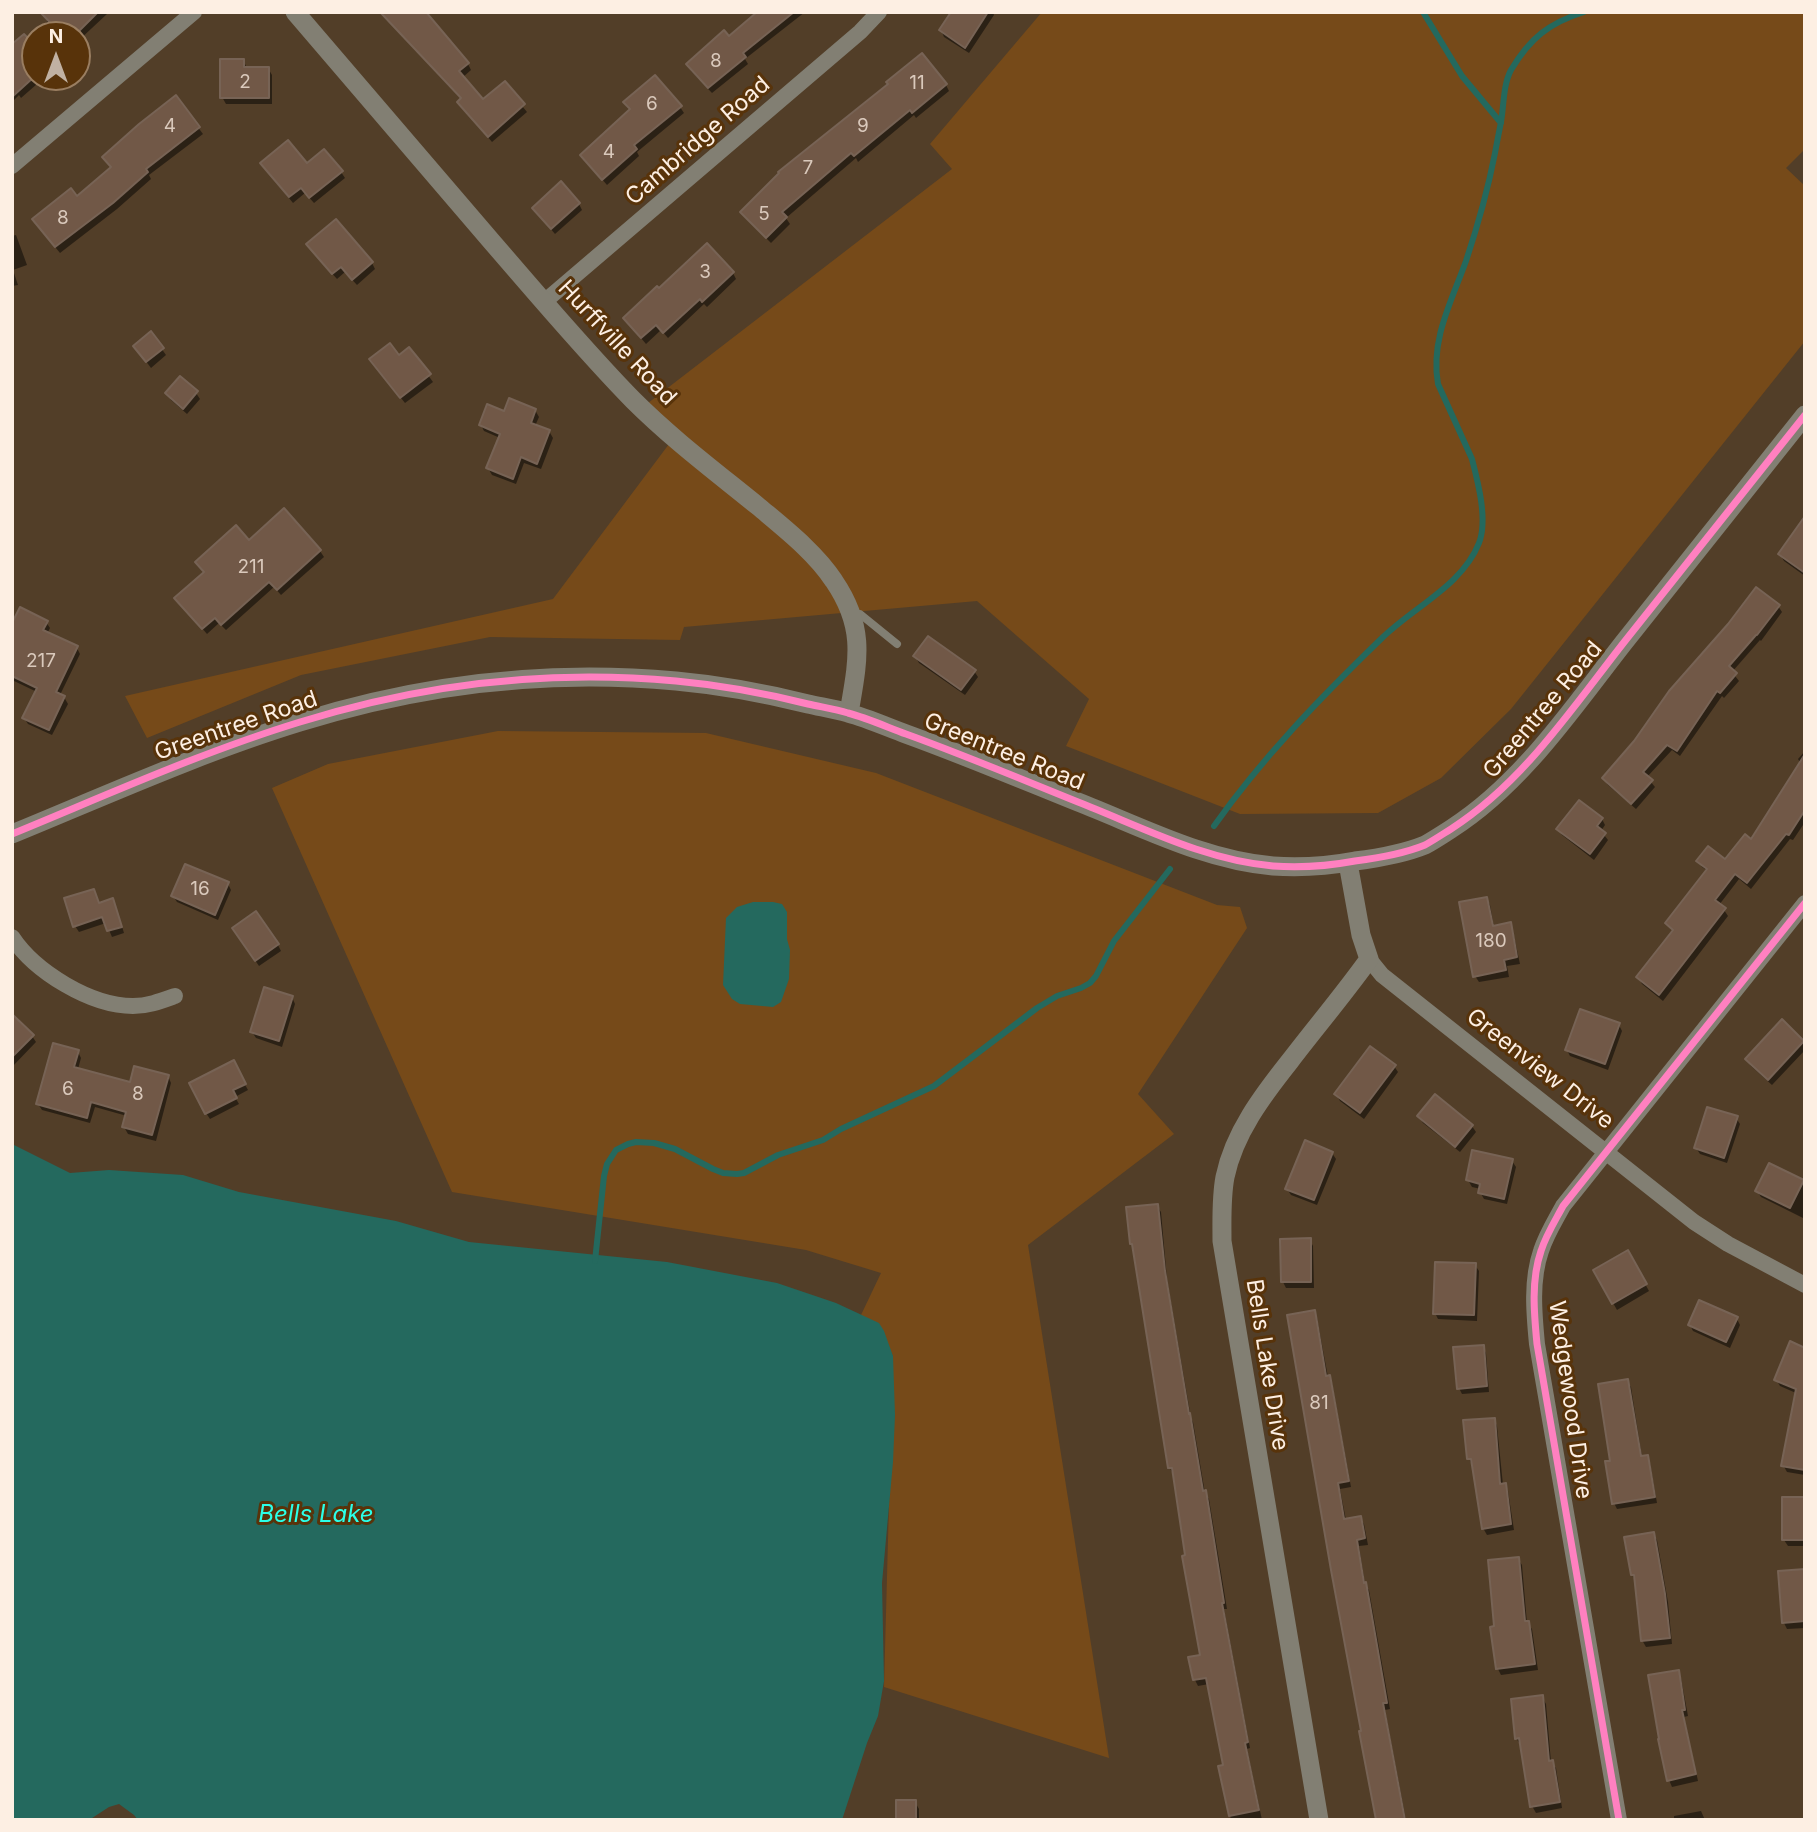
<!DOCTYPE html>
<html>
<head>
<meta charset="utf-8">
<style>
	body { margin:0 }
	#map { position:relative; width:1817px; height:1832px; overflow:hidden; background:#523e28; font-family:Inter,sans-serif }
	canvas { display:block }
	.frame { position:absolute; inset:0; border:14px solid #fdefe3; pointer-events:none }
	.north { position:absolute; left:21px; top:21px; width:70px; height:70px; box-sizing:border-box; background:#58330a; border:2px solid #9a7e61; border-radius:50%; rotate:0deg; font-size:19px; font-weight:700; line-height:28px; text-align:center; color:#fdefe3 }
	.north::after { content:''; display:block; margin:auto; width:24px; height:32px; background:#c1b1a2; clip-path:polygon(50% 0,100% 100%,50% 72%,0 100%) }
</style>
</head>
<body>
<div id="map">
<canvas width="1817" height="1832"></canvas>
<div class="frame"></div>
<div class="north">N</div>
</div>
<script>
const c = document.querySelector('canvas').getContext('2d');
c.lineJoin = 'round';
function fill(path, color) { c.fillStyle = color; c.fill(path, 'evenodd'); }
function trace(path, color, width, dash) { c.strokeStyle = color; c.lineWidth = width; c.lineCap = dash ? 'butt' : 'round'; c.setLineDash(dash || []); c.stroke(path); }
function write(font, color, halo, rows, align = 'center') {
  c.font = font + ' Inter,sans-serif'; c.lineWidth = 6; c.setLineDash([]); c.textBaseline = 'middle'; c.strokeStyle = halo; c.fillStyle = color; for (const [text, x, y, turn = 0] of rows) {
    c.save(); c.translate(x, y); c.rotate((+turn || 0) * Math.PI / 180); c.textAlign = isNaN(turn) ? turn : align; if (halo) c.strokeText(text, 0, 0); c.fillText(text, 0, 0); c.restore();
  }
}
const green = new Path2D(`
	M 1042,12 L 1805,12 L 1805,149 L 1786,168 L 1805,186 L 1805,341 L 1511,709 L 1441,778 L 1378,813 L 1240,814 L 1066,746 L 1089,699 L 977,601 L 684,627 L 680,640 L 490,637 L 301,675 L 147,738 L 125,696 L 553,599 L 669,444 L 639,410 L 952,169 L 930,144 Z
	M 498,731 L 706,733 L 876,773 L 1217,905 L 1240,907 L 1247,928 L 1138,1094 L 1174,1134 L 1028,1245 L 1109,1758 L 884,1687 L 893,1356 L 861,1315 L 881,1273 L 806,1250 L 452,1192 L 272,788 L 328,764 Z`);
const water = new Path2D(`
	M 753,902 L 773,902 L 782,904 L 787,912 L 787,939 L 790,950 L 789,979 L 781,1002 L 773,1007 L 740,1004 L 732,999 L 723,985 L 726,918 L 737,907 Z
	M 12,1144 L 70,1173 L 109,1170 L 183,1175 L 239,1192 L 396,1221 L 469,1242 L 667,1262 L 777,1283 L 836,1303 L 879,1323 L 884,1331 L 893,1356 L 895,1415 L 893,1462 L 882,1583 L 884,1681 L 878,1716 L 867,1743 L 842,1820 L 138,1820 L 134,1815 L 119,1804 L 109,1807 L 89,1820 L 12,1820 Z`);
const shadow = new Path2D(`
	M 57,12 L 106,12 L 107,14 L 77,42 L 77,35 L 35,35 L 35,77 L 45,77 L 21,98 L 19,95 L 12,102 L 12,47 L 28,40 Z
	M 380,12 L 422,12 L 468,64 L 471,70 L 462,78 L 483,101 L 504,84 L 527,112 L 492,142 L 463,108 L 462,100 Z
	M 757,12 L 805,12 L 745,59 L 748,64 L 712,93 L 691,71 L 688,65 L 728,38 Z
	M 953,12 L 993,12 L 994,15 L 969,53 L 944,37 L 941,30 Z
	M 243,60 L 247,68 L 268,68 L 272,75 L 272,104 L 226,104 L 222,97 Z
	M 946,85 L 949,91 L 916,118 L 914,115 L 858,162 L 856,158 L 786,218 L 790,224 L 771,243 L 746,218 L 742,212 Z
	M 176,98 L 203,134 L 149,175 L 151,179 L 117,209 L 60,253 L 38,226 L 77,198 L 112,168 L 104,158 Z
	M 626,102 L 680,107 L 684,113 L 637,152 L 639,156 L 607,185 L 582,156 L 631,110 Z
	M 307,166 L 341,172 L 345,178 L 314,203 L 305,193 L 293,203 L 266,170 Z
	M 579,204 L 582,210 L 555,234 L 538,214 Z
	M 16,235 L 27,265 L 13,270 L 18,285 L 12,286 L 12,236 Z
	M 312,251 L 372,263 L 375,269 L 357,285 L 345,272 L 337,279 Z
	M 733,273 L 736,279 L 707,307 L 704,304 L 668,338 L 661,330 L 646,344 L 625,319 Z
	M 151,334 L 166,355 L 151,368 L 139,352 Z
	M 409,349 L 433,382 L 405,403 L 375,366 L 399,357 Z
	M 167,393 L 196,393 L 200,399 L 187,414 L 171,400 Z
	M 535,410 L 539,417 L 535,426 L 549,431 L 553,438 L 541,469 L 524,463 L 516,484 L 492,475 L 488,468 L 500,438 L 484,431 L 481,425 L 505,413 Z
	M 1805,525 L 1805,576 L 1784,561 L 1780,554 Z
	M 249,542 L 320,551 L 324,557 L 281,595 L 274,587 L 226,630 L 219,623 L 207,634 L 176,598 L 205,573 L 197,562 Z
	M 1778,606 L 1782,612 L 1761,641 L 1760,640 L 1732,672 L 1739,681 L 1724,698 L 1722,696 L 1680,756 L 1672,750 L 1647,777 L 1655,787 L 1636,809 L 1608,785 L 1604,779 Z
	M 46,622 L 50,628 L 47,634 L 77,648 L 80,654 L 60,695 L 64,697 L 68,704 L 52,735 L 28,724 L 24,718 L 37,692 L 12,680 L 12,627 Z
	M 915,656 L 974,671 L 978,677 L 965,695 L 919,663 Z
	M 1805,751 L 1805,822 L 1793,840 L 1790,839 L 1751,889 L 1739,879 L 1719,905 L 1724,910 L 1728,916 L 1663,1001 L 1642,984 L 1638,977 L 1674,932 L 1667,923 L 1708,871 L 1702,867 L 1698,861 L 1725,862 L 1751,841 L 1801,764 L 1798,759 Z
	M 1602,819 L 1605,825 L 1601,831 L 1608,840 L 1594,860 L 1562,835 L 1558,829 Z
	M 228,884 L 231,890 L 218,920 L 177,902 L 173,896 Z
	M 94,891 L 100,904 L 116,907 L 124,933 L 112,937 L 106,923 L 79,932 L 75,926 Z
	M 1487,899 L 1490,905 L 1494,927 L 1510,924 L 1513,931 L 1520,964 L 1507,966 L 1509,977 L 1479,982 L 1475,976 Z
	M 238,935 L 278,945 L 281,951 L 259,966 Z
	M 292,997 L 295,1004 L 282,1047 L 256,1038 L 252,1032 Z
	M 12,1016 L 32,1036 L 36,1042 L 12,1067 Z
	M 1619,1025 L 1622,1031 L 1608,1070 L 1570,1056 L 1567,1050 Z
	M 1803,1042 L 1805,1050 L 1772,1085 L 1751,1066 L 1747,1060 Z
	M 78,1052 L 81,1058 L 78,1069 L 131,1084 L 168,1076 L 171,1083 L 156,1141 L 128,1134 L 124,1127 L 127,1116 L 95,1107 L 90,1123 L 42,1110 L 38,1104 Z
	M 233,1063 L 248,1090 L 235,1097 L 239,1104 L 210,1119 L 206,1113 Z
	M 1394,1066 L 1398,1072 L 1364,1119 L 1340,1101 L 1336,1094 Z
	M 1419,1117 L 1472,1126 L 1476,1132 L 1460,1152 L 1423,1123 Z
	M 1736,1118 L 1740,1124 L 1727,1163 L 1700,1154 L 1696,1148 Z
	M 1332,1153 L 1336,1159 L 1317,1205 L 1291,1195 L 1287,1189 Z
	M 1512,1161 L 1516,1167 L 1507,1204 L 1484,1199 L 1480,1192 L 1481,1189 L 1472,1187 L 1468,1180 Z
	M 1802,1181 L 1805,1186 L 1805,1219 L 1761,1197 L 1757,1191 Z
	M 1157,1206 L 1161,1212 L 1167,1279 L 1191,1418 L 1193,1422 L 1205,1493 L 1209,1499 L 1227,1609 L 1224,1609 L 1250,1748 L 1247,1749 L 1262,1820 L 1231,1820 L 1220,1767 L 1225,1766 L 1209,1684 L 1198,1686 L 1195,1680 L 1191,1658 L 1202,1657 L 1173,1474 L 1170,1468 L 1135,1249 L 1132,1244 Z
	M 1310,1240 L 1313,1246 L 1314,1288 L 1286,1288 L 1283,1282 Z
	M 1628,1253 L 1649,1291 L 1617,1310 L 1595,1271 Z
	M 1475,1265 L 1479,1271 L 1477,1321 L 1438,1319 L 1435,1313 Z
	M 1314,1312 L 1317,1318 L 1328,1377 L 1332,1383 L 1351,1487 L 1340,1489 L 1346,1520 L 1361,1518 L 1364,1524 L 1368,1545 L 1359,1546 L 1365,1584 L 1369,1590 L 1390,1709 L 1385,1710 L 1406,1820 L 1378,1820 L 1363,1732 Z
	M 1737,1319 L 1740,1325 L 1730,1348 L 1693,1331 L 1690,1325 Z
	M 1791,1344 L 1805,1397 L 1780,1386 L 1776,1379 Z
	M 1483,1347 L 1486,1353 L 1489,1392 L 1462,1394 L 1459,1388 Z
	M 1627,1381 L 1631,1387 L 1642,1457 L 1647,1456 L 1650,1463 L 1657,1503 L 1617,1509 L 1614,1503 L 1612,1462 Z
	M 1494,1419 L 1497,1426 L 1503,1485 L 1505,1485 L 1508,1491 L 1514,1530 L 1487,1535 L 1483,1528 L 1472,1465 L 1469,1458 Z
	M 1805,1420 L 1805,1475 L 1787,1472 L 1783,1465 Z
	M 1805,1499 L 1805,1546 L 1788,1546 L 1784,1540 Z
	M 1653,1533 L 1657,1540 L 1668,1602 L 1672,1644 L 1646,1647 L 1642,1640 L 1636,1581 L 1632,1575 Z
	M 1518,1559 L 1522,1565 L 1527,1623 L 1532,1629 L 1538,1670 L 1501,1675 L 1498,1669 L 1492,1628 L 1496,1628 Z
	M 1805,1571 L 1805,1628 L 1787,1629 L 1784,1623 Z
	M 1678,1672 L 1681,1678 L 1688,1716 L 1684,1717 L 1698,1781 L 1672,1787 L 1669,1780 Z
	M 1542,1697 L 1546,1704 L 1551,1762 L 1556,1768 L 1562,1808 L 1536,1813 L 1532,1806 L 1522,1744 L 1520,1744 L 1516,1738 Z
	M 915,1802 L 919,1809 L 919,1820 L 898,1820 Z
	M 1701,1811 L 1705,1820 L 1674,1820 L 1674,1816 Z`);
const stream = new Path2D(`
	M 1423,12 L 1462,76 L 1501,123
	M 1214,826 C 1262,758 1321,697 1381,639 C 1413,607 1462,586 1479,543 C 1488,520 1478,482 1472,459 L 1438,384 C 1430,340 1452,300 1466,261 C 1478,225 1488,189 1495,153 C 1497,142 1499,132 1501,122 C 1504,105 1503,85 1511,70 C 1530,38 1549,23 1584,12
	M 595,1261 L 604,1176 L 607,1164 L 616,1150 L 628,1144 L 636,1142 L 654,1143 L 675,1149 L 713,1169 L 723,1173 L 737,1174 L 744,1173 L 778,1155 L 823,1140 L 841,1129 L 934,1086 L 1037,1008 L 1057,996 L 1081,988 L 1090,983 L 1096,976 L 1114,941 L 1170,869`);
const building = new Path2D(`
	M 40,12 L 98,12 L 75,35 L 62,35 Z
	M 380,12 L 426,12 L 469,63 L 459,71 L 483,99 L 505,81 L 525,104 L 488,137 L 457,102 L 461,98 Z
	M 757,12 L 794,12 L 743,53 L 746,57 L 708,88 L 686,64 L 724,30 L 729,36 Z
	M 951,12 L 988,12 L 965,48 L 939,30 Z
	M 24,34 L 35,45 L 35,76 L 12,97 L 12,44 Z
	M 922,53 L 947,84 L 912,113 L 910,110 L 854,156 L 851,153 L 782,212 L 787,217 L 766,238 L 740,212 L 779,173 L 778,172 L 888,84 L 886,82 Z
	M 220,59 L 244,59 L 244,67 L 269,67 L 269,98 L 220,98 Z
	M 655,75 L 682,106 L 634,145 L 637,149 L 602,180 L 580,155 L 630,109 L 623,102 Z
	M 176,95 L 200,127 L 146,169 L 148,172 L 113,203 L 55,247 L 32,219 L 71,188 L 77,196 L 111,167 L 102,157 L 139,124 Z
	M 288,140 L 307,163 L 324,149 L 343,171 L 309,198 L 301,188 L 289,197 L 260,163 Z
	M 561,181 L 580,203 L 551,229 L 532,208 Z
	M 336,219 L 373,262 L 352,280 L 341,267 L 332,274 L 306,244 Z
	M 707,243 L 734,272 L 702,302 L 700,299 L 663,333 L 656,325 L 641,338 L 623,318 L 657,286 L 659,288 Z
	M 151,331 L 164,348 L 146,362 L 133,346 Z
	M 390,343 L 399,355 L 409,347 L 431,374 L 400,398 L 369,359 Z
	M 180,376 L 198,391 L 183,409 L 165,393 Z
	M 509,398 L 536,409 L 531,423 L 550,430 L 537,464 L 521,457 L 513,479 L 486,468 L 500,434 L 479,425 L 487,404 L 504,411 Z
	M 284,508 L 321,550 L 277,590 L 269,582 L 221,625 L 215,618 L 202,629 L 174,598 L 204,572 L 195,562 L 236,525 L 249,540 Z
	M 1805,516 L 1805,573 L 1778,554 Z
	M 1756,587 L 1780,605 L 1757,635 L 1756,635 L 1729,666 L 1737,673 L 1720,693 L 1717,691 L 1677,751 L 1667,745 L 1643,772 L 1653,780 L 1631,804 L 1602,778 L 1634,741 L 1669,691 L 1728,624 Z
	M 20,607 L 48,621 L 43,630 L 78,646 L 56,692 L 65,696 L 49,730 L 22,718 L 37,688 L 12,676 L 12,623 Z
	M 928,636 L 976,670 L 961,690 L 913,656 Z
	M 1805,754 L 1805,810 L 1789,835 L 1786,834 L 1747,883 L 1735,874 L 1715,900 L 1726,908 L 1659,995 L 1636,977 L 1673,930 L 1665,923 L 1707,869 L 1696,861 L 1708,846 L 1725,859 L 1745,834 L 1751,839 Z
	M 1579,800 L 1603,818 L 1597,826 L 1606,833 L 1590,854 L 1556,829 Z
	M 185,864 L 229,882 L 215,915 L 171,896 Z
	M 94,889 L 99,903 L 113,898 L 122,927 L 107,931 L 102,917 L 73,927 L 64,898 Z
	M 1487,897 L 1493,926 L 1511,922 L 1517,957 L 1504,960 L 1506,970 L 1473,977 L 1459,902 Z
	M 256,911 L 279,944 L 255,961 L 232,928 Z
	M 264,987 L 293,996 L 279,1041 L 250,1032 Z
	M 1580,1009 L 1620,1023 L 1605,1064 L 1565,1050 Z
	M 12,1014 L 34,1035 L 12,1057 Z
	M 1782,1019 L 1804,1041 L 1768,1080 L 1745,1059 Z
	M 53,1043 L 79,1050 L 74,1067 L 130,1082 L 134,1066 L 169,1075 L 152,1135 L 122,1127 L 126,1112 L 91,1102 L 87,1118 L 36,1104 Z
	M 1370,1046 L 1396,1065 L 1360,1113 L 1334,1094 Z
	M 234,1060 L 246,1084 L 233,1090 L 237,1098 L 205,1114 L 189,1083 Z
	M 1435,1094 L 1473,1125 L 1455,1147 L 1417,1116 Z
	M 1707,1107 L 1738,1116 L 1724,1158 L 1694,1148 Z
	M 1305,1140 L 1333,1152 L 1314,1200 L 1285,1189 Z
	M 1472,1150 L 1513,1159 L 1504,1199 L 1478,1193 L 1480,1184 L 1466,1180 Z
	M 1769,1163 L 1804,1180 L 1790,1208 L 1755,1191 Z
	M 1158,1204 L 1165,1271 L 1189,1414 L 1190,1413 L 1203,1491 L 1206,1490 L 1224,1603 L 1222,1603 L 1248,1742 L 1245,1743 L 1259,1810 L 1229,1816 L 1218,1766 L 1223,1765 L 1206,1678 L 1193,1680 L 1188,1657 L 1200,1655 L 1182,1556 L 1185,1555 L 1172,1468 L 1168,1468 L 1132,1244 L 1130,1244 L 1126,1207 Z
	M 1311,1238 L 1311,1282 L 1281,1282 L 1280,1239 Z
	M 1628,1250 L 1647,1284 L 1612,1304 L 1593,1270 Z
	M 1435,1262 L 1476,1263 L 1474,1315 L 1433,1314 Z
	M 1699,1300 L 1738,1317 L 1726,1342 L 1688,1325 Z
	M 1315,1310 L 1326,1376 L 1330,1375 L 1349,1481 L 1338,1483 L 1344,1519 L 1361,1516 L 1365,1538 L 1357,1540 L 1364,1583 L 1366,1582 L 1387,1703 L 1383,1703 L 1405,1820 L 1376,1820 L 1359,1731 L 1361,1731 L 1331,1570 L 1287,1315 Z
	M 1790,1341 L 1805,1348 L 1805,1470 L 1781,1466 L 1796,1389 L 1774,1380 Z
	M 1484,1345 L 1487,1386 L 1457,1389 L 1453,1347 Z
	M 1628,1379 L 1641,1456 L 1648,1455 L 1655,1497 L 1612,1504 L 1605,1461 L 1610,1461 L 1598,1384 Z
	M 1495,1418 L 1500,1484 L 1506,1483 L 1511,1524 L 1482,1529 L 1471,1459 L 1467,1459 L 1463,1420 Z
	M 1782,1497 L 1805,1497 L 1805,1540 L 1782,1540 Z
	M 1654,1532 L 1665,1594 L 1670,1638 L 1641,1641 L 1634,1575 L 1631,1575 L 1624,1537 Z
	M 1519,1557 L 1525,1621 L 1529,1621 L 1535,1664 L 1496,1669 L 1490,1627 L 1494,1626 L 1488,1560 Z
	M 1805,1569 L 1805,1621 L 1782,1623 L 1778,1571 Z
	M 1679,1670 L 1685,1710 L 1682,1710 L 1696,1774 L 1667,1781 L 1658,1739 L 1659,1739 L 1648,1675 Z
	M 1543,1695 L 1549,1761 L 1553,1760 L 1560,1802 L 1530,1807 L 1519,1738 L 1515,1739 L 1511,1699 Z
	M 896,1800 L 916,1800 L 916,1820 L 896,1820 Z`);
const service = new Path2D(`
	M 851,614 L 860,614 L 897,644`);
const minor = new Path2D(`
	M 12,166 L 194,12
	M 544,302 L 860,32 L 879,12
	M 12,937 C 35,972 91,1006 133,1006 C 148,1006 161,1001 175,996
	M 1369,959 L 1382,975 L 1694,1222 L 1728,1244 L 1805,1285
	M 1619,1820 L 1537,1344 C 1534,1313 1531,1280 1541,1251 C 1546,1235 1555,1221 1563,1206 L 1805,903`);
const tertiary = new Path2D(`
	M 295,12 C 361,89 426,165 492,242 C 538,295 584,350 633,400 C 672,439 716,472 759,507 C 784,528 816,553 834,581 C 866,628 858,660 849,713
	M 12,834 C 107,795 202,752 300,722 C 422,684 548,669 676,681 C 720,685 764,693 808,704 C 821,707 835,709 848,713 C 867,718 887,727 906,734 C 964,755 1021,779 1078,802 C 1142,827 1204,860 1273,866 C 1300,868 1328,866 1355,861 C 1379,858 1403,854 1425,845 C 1434,840 1443,834 1451,829 C 1523,783 1573,707 1625,641 C 1685,566 1745,491 1805,415
	M 1319,1820 L 1222,1241 C 1222,1220 1221,1198 1225,1177 C 1234,1133 1263,1095 1290,1061 C 1316,1027 1344,994 1369,959 L 1361,935 L 1348,863`);
const cycleway = new Path2D(`
	M 12,834 C 107,795 202,752 300,722 C 422,684 548,669 676,681 C 720,685 764,693 808,704 C 821,707 835,709 848,713 C 867,718 887,727 906,734 C 964,755 1021,779 1078,802 C 1142,827 1204,860 1273,866 C 1300,868 1328,866 1355,861 C 1379,858 1403,854 1425,845 C 1434,840 1443,834 1451,829 C 1523,783 1573,707 1625,641 C 1685,566 1745,491 1805,415
	M 1619,1820 L 1537,1344 C 1534,1313 1531,1280 1541,1251 C 1546,1235 1555,1221 1563,1206 L 1805,903`);
const numberNames = [
	["8",716,61],
	["2",245,82],
	["11",917,83],
	["6",652,104],
	["4",170,126],
	["9",863,126],
	["4",609,152],
	["7",808,168],
	["5",764,214],
	["8",63,218],
	["3",705,272],
	["211",251,567],
	["217",41,661],
	["16",200,889],
	["180",1491,941],
	["6",68,1089],
	["8",138,1094],
	["81",1319,1403]
];
const streetNames = [
	["Cambridge Road",698,141,-41],
	["Hurffville Road",617,343,47],
	["Greentree Road",1543,710,-50],
	["Greentree Road",236,726,-19],
	["Greentree Road",1004,752,22],
	["Greenview Drive",1540,1069,38],
	["Bells Lake Drive",1267,1365,81],
	["Wedgewood Drive",1570,1400,82]
];
const waterNames = [
	["Bells Lake",316,1515]
];
fill(green, '#764a19');
fill(water, '#24695e');
fill(shadow, '#0007');
trace(stream, '#24695e', 6);
fill(building, '#715847');
trace(building, '#776355', 2);
trace(service, '#827f73', 8);
trace(minor, '#827f73', 16);
trace(tertiary, '#827f73', 19);
trace(cycleway, '#ff80c0', 7);
write('19px', '#dac9bc', null, numberNames);
write('23px', '#fdefe3', '#58330a', streetNames);
write('italic 24px', '#2bffe8', '#58330a', waterNames);
</script>
</body>
</html>
